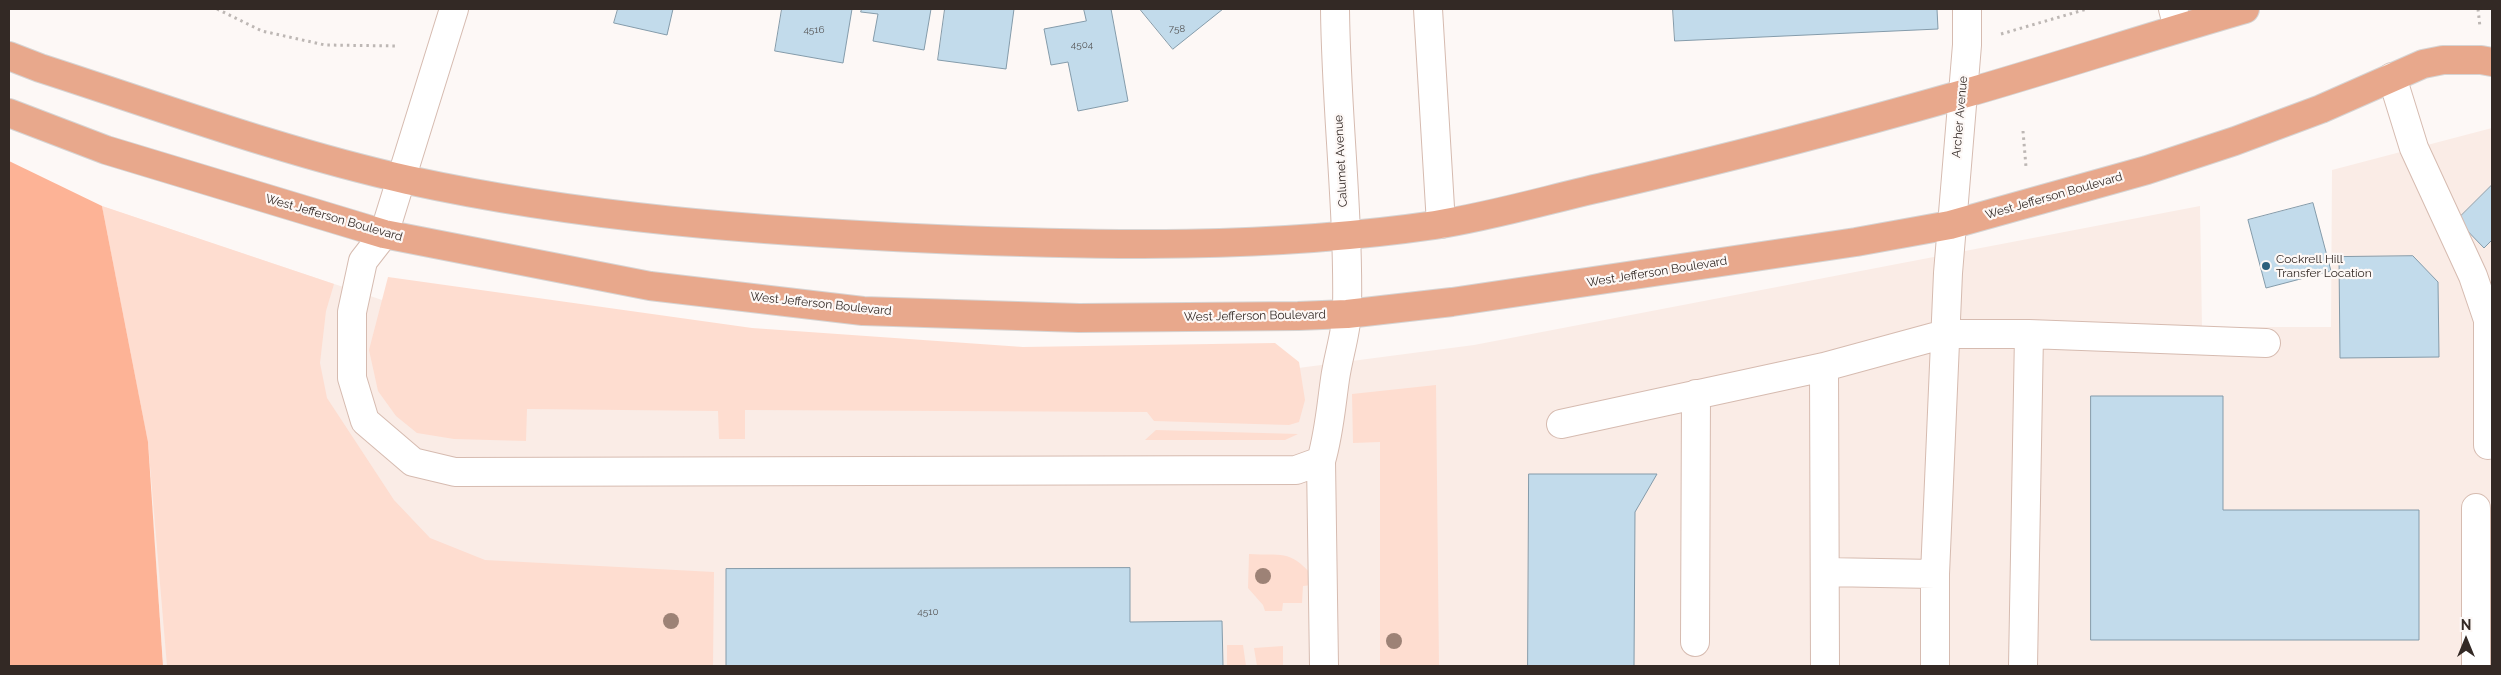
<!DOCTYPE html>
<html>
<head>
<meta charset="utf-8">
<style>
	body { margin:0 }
	#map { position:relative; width:2501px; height:675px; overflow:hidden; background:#fdf8f6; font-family:Raleway,sans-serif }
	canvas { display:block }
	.frame { position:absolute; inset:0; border:10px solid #332925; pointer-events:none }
	.north { position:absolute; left:2441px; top:615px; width:50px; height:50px; -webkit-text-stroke:4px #fdf8f6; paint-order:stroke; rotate:0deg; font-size:14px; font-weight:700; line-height:20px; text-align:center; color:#332925 }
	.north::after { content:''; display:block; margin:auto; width:18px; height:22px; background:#332925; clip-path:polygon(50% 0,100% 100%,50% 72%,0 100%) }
</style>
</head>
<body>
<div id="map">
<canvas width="2501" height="675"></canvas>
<div class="frame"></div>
<div class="north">N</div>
</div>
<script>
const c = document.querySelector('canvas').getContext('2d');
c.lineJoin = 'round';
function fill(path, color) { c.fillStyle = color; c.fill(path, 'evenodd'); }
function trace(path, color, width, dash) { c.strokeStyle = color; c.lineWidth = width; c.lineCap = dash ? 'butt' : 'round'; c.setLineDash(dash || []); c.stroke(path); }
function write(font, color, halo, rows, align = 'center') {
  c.font = font + ' Raleway,sans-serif'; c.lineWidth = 4.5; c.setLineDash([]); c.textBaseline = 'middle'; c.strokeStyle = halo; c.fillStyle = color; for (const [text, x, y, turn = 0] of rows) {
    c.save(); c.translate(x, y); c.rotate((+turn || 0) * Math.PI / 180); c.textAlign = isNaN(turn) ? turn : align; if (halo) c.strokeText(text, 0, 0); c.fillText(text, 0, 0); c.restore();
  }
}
const built = new Path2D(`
	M 2492,128 L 2492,666 L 163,666 L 148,442 L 102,206 L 391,303 L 1283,370 L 1474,345 L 2200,206 L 2202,327 L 2331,327 L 2332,170 Z`);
const green = new Path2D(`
	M 102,206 L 334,284 L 326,311 L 320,363 L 327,398 L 394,500 L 430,538 L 485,560 L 714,572 L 713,666 L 167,666 L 148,442 Z
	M 388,277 L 752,328 L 1023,347 L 1275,343 L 1299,362 L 1305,400 L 1299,422 L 1289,425 L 1154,421 L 1147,412 L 745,410 L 745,439 L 719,439 L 718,411 L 527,409 L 526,441 L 454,439 L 417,433 L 396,416 L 378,391 L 369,350 Z
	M 1436,385 L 1439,666 L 1380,666 L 1380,442 L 1353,443 L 1352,394 Z
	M 1156,430 L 1298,434 L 1285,440 L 1145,440 Z
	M 1249,554 C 1281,556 1289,549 1312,575 L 1312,585 L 1303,586 L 1302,603 L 1283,603 L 1282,611 L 1265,611 L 1263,605 L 1248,588 Z
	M 1227,645 L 1243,645 L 1246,666 L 1227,666 Z
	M 1283,646 L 1283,666 L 1257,666 L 1254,648 Z`);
const forest = new Path2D(`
	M 9,161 L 102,206 L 148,442 L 163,666 L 9,666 Z`);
const building = new Path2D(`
	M 618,9 L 673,9 L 667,35 L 614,23 Z
	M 782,9 L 852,9 L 843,63 L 775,51 Z
	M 862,9 L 931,9 L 924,50 L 873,41 L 878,14 L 861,12 Z
	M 945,9 L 1014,9 L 1006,69 L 938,60 Z
	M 1084,9 L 1111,9 L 1128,101 L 1078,111 L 1068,62 L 1051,65 L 1044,29 L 1086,21 Z
	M 1140,9 L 1223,9 L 1173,49 Z
	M 1673,9 L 1937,9 L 1938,29 L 1675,41 Z
	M 2492,185 L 2492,240 L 2484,248 L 2457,220 Z
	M 2313,203 L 2331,271 L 2266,288 L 2248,220 Z
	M 2413,256 L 2438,282 L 2439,357 L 2340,358 L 2339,257 Z
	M 2091,396 L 2223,396 L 2223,510 L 2419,510 L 2419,640 L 2091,640 Z
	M 1529,474 L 1657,474 L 1635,512 L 1634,666 L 1528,666 Z
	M 1130,568 L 1130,622 L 1222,621 L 1223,666 L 726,666 L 726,569 Z`);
const path = new Path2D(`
	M 217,9 L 262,31 L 325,45 L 398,46
	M 2478,9 L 2480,27
	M 2001,34 L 2087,9
	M 2023,131 L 2026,167`);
const minor = new Path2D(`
	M 454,9 L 384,234 L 363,261 L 352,312 L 352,378 L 365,421 L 413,462 L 455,472 L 1296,470 L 1321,461
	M 1428,9 L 1441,224
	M 2173,9 L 2178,28
	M 2392,77 L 2414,148 L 2473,276 L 2488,320 L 2492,320
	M 2488,320 L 2488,445
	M 1561,424 L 1824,367
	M 2476,508 L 2476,666
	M 1825,572 L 1935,574
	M 1695,642 L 1696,394
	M 1324,666 L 1321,461 C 1329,434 1331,407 1335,379 C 1338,357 1346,334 1347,312 C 1349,211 1336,110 1335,9
	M 1825,666 L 1824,367 L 1945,334 L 2029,334
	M 1935,666 L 1935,574 L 1948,273 L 1967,45 L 1967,9
	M 2023,666 L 2029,334 L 2266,343`);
const major = new Path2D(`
	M 9,56 L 40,68 C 161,107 283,152 408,180 C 582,218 759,231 937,239 C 1103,246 1270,249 1435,225 C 1494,216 1553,198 1612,185 C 1729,158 1847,127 1963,94 C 2057,67 2151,36 2245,9
	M 9,113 L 106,150 L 384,234 L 650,286 L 863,311 L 1079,318 L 1298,316 L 1347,314 L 1452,302 L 1856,242 L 1950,225 L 2147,170 L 2235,141 L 2321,109 L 2423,64 L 2443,60 L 2481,60 L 2492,62`);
const trees = [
	[1263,576],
	[671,621],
	[1394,641]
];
const markers = [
	[2266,266,5,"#2c607c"]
];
const numberNames = [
	["758",1177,29],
	["4516",814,30],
	["4504",1082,45],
	["4510",928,612]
];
const streetNames = [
	["Archer Avenue",1960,117,-85],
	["Calumet Avenue",1341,161,-93],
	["West Jefferson Boulevard",2054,196,-16],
	["West Jefferson Boulevard",334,218,16],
	["West Jefferson Boulevard",1657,272,-9],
	["West Jefferson Boulevard",821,304,6],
	["West Jefferson Boulevard",1255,316,-1]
];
const poiNames = [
	["Cockrell Hill",2276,259],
	["Transfer Location",2276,273]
];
fill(built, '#faece6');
fill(green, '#feddd0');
fill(forest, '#fdb396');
fill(building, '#c2dbeb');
trace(building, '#849baa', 1);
trace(minor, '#d6bbb0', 30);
trace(major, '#d6d4d3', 30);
trace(path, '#bdb7b4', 3, [2.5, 4]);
trace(minor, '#fff', 28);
trace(major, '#e8a88c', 28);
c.fillStyle = '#9d8276';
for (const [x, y] of trees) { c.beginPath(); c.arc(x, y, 8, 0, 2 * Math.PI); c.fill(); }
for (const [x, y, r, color] of markers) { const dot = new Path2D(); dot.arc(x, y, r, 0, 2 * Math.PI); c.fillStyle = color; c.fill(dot); trace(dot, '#fdf8f6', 2); }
write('10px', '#575656', null, numberNames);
write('12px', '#332925', '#fdf8f6', streetNames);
write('12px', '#332925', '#fdf8f6', poiNames, 'left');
</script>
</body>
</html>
